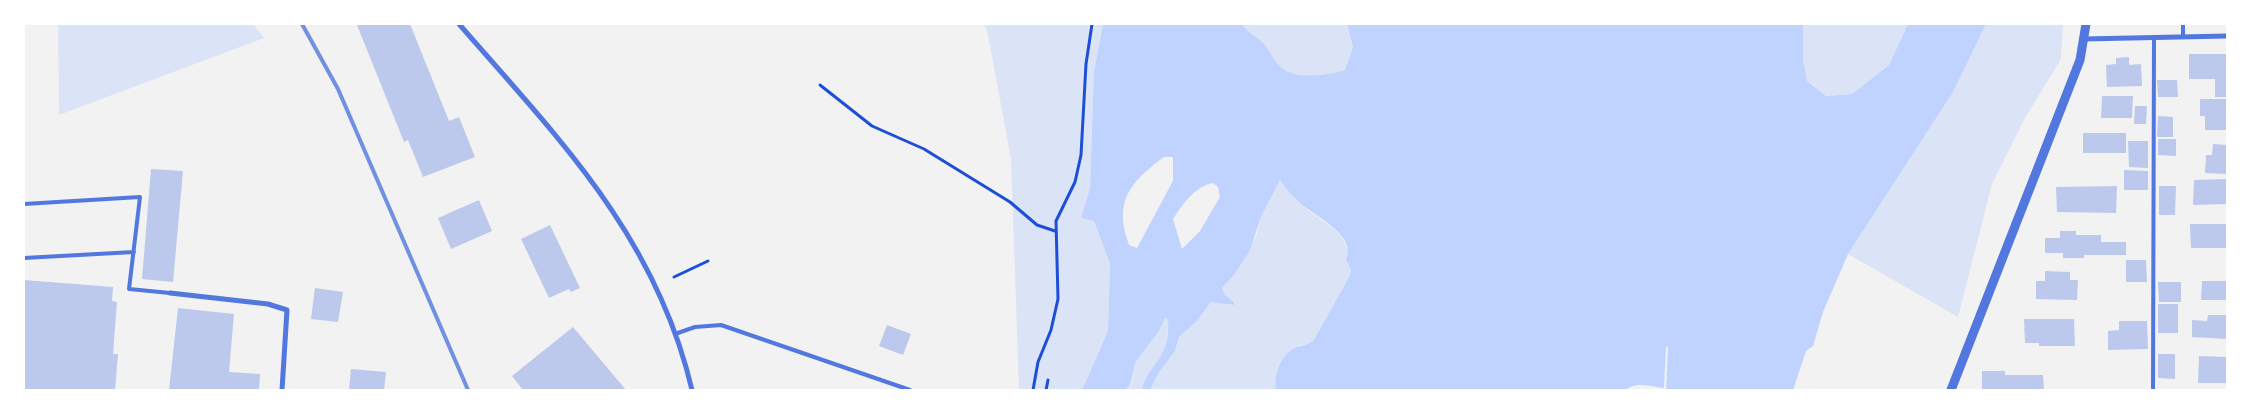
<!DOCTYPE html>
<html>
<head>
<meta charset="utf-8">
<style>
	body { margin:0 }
	#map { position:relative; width:2251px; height:414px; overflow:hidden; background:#f2f2f2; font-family:"Varela Round",sans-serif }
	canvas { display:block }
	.frame { position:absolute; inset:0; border:25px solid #fff; pointer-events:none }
</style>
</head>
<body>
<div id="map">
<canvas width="2251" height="414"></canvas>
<div class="frame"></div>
</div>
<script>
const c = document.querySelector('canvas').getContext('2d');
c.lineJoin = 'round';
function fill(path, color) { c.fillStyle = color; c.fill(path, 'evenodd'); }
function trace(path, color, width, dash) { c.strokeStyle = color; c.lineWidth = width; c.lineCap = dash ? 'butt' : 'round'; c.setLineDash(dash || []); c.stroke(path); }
const green = new Path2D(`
	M 58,24 L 253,24 L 264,38 L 59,115 Z
	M 983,24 L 1103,24 L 1094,73 L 1090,188 L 1081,218 L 1094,221 L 1110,264 L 1108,331 L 1082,390 L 1019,390 L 1011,159 L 987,30 Z
	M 1242,24 L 1347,24 L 1353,47 L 1345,70 C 1326,75 1297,82 1281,67 C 1274,61 1271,52 1265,45 C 1258,37 1248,33 1242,24 Z
	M 1803,24 L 1908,24 L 1889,65 L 1852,94 L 1826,96 L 1807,81 L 1803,59 Z
	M 1986,24 L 2063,24 L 2061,59 L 2025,118 L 1992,184 L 1958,317 L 1848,254 L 1953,92 Z
	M 1280,180 C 1289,193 1300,204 1313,214 C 1331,227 1342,230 1349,254 L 1346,260 L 1351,270 L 1349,277 L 1314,341 L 1309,344 L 1300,345 L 1276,390 L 1150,390 L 1159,372 L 1175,351 L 1179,337 L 1196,322 L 1211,302 L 1220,302 L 1230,305 L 1234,302 L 1225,295 L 1222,288 L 1234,275 L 1257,234 L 1261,217 Z
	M 1165,318 L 1168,318 L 1169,321 L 1165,352 L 1146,377 L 1142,390 L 1126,390 L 1132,383 L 1135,363 L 1159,331 Z`);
const water = new Path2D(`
	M 1103,24 L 1242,24 C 1248,33 1258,37 1265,45 C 1271,52 1274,61 1281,67 C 1296,81 1327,75 1345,70 L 1353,47 L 1347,24 L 1803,24 L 1803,59 L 1807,81 L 1826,96 L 1852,94 L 1889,65 L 1908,24 L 1986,24 L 1953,92 L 1848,254 L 1823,312 L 1813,346 L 1806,351 L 1793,390 L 1666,390 L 1668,346 L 1666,347 L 1664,388 C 1651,387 1636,381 1626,390 L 1276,390 C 1274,375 1280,355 1295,348 C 1302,345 1308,345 1314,340 L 1349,277 L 1351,270 L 1346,260 C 1357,235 1316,217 1301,204 C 1293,197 1286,189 1280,180 L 1261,217 L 1250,250 L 1234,275 L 1222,288 L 1225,295 L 1234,302 L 1234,305 L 1211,302 L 1196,322 L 1179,337 L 1175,351 L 1159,372 L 1150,390 L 1142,390 C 1146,367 1165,363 1168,333 C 1168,328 1169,323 1167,318 L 1165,318 L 1159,331 L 1135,363 L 1131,383 L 1126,390 L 1082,390 L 1108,331 L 1110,264 L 1094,221 L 1081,218 L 1090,188 L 1094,72 ZM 1164,157 L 1173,157 L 1173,181 L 1137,248 L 1129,245 C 1113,201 1130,182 1164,157 ZM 1213,183 L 1218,187 L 1220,197 L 1200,231 L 1182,249 L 1173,219 C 1183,204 1195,186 1213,183 Z`);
const building = new Path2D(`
	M 360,24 L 410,24 L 449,121 L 459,117 L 475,157 L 423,177 L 408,140 L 404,142 L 357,25 Z
	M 2189,54 L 2227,54 L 2227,97 L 2215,97 L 2215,79 L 2189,79 Z
	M 2129,57 L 2129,65 L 2141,64 L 2142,86 L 2107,87 L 2106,65 L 2116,64 L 2116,58 Z
	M 2157,80 L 2177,80 L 2178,97 L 2158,97 Z
	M 2102,96 L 2133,96 L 2132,118 L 2101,118 Z
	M 2200,99 L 2227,99 L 2227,130 L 2205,130 L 2205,116 L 2200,116 Z
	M 2135,106 L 2147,106 L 2146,124 L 2134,124 Z
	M 2158,116 L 2173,117 L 2173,137 L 2157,137 Z
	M 2083,133 L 2126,133 L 2126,153 L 2083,153 Z
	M 2158,139 L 2176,139 L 2176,156 L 2158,155 Z
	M 2128,141 L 2148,141 L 2148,168 L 2129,167 Z
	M 2213,144 L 2227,145 L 2227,174 L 2205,173 L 2206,155 L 2212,155 Z
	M 151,169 L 183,171 L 173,282 L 142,279 Z
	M 2124,170 L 2148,171 L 2148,190 L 2124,190 Z
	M 2227,179 L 2227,204 L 2193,205 L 2194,180 Z
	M 2117,186 L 2116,213 L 2057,212 L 2056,187 Z
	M 2159,186 L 2176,186 L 2175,215 L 2159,215 Z
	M 479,200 L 492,231 L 451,249 L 438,218 Z
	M 2190,224 L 2227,224 L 2227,248 L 2191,248 Z
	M 550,225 L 580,288 L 571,292 L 569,289 L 549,298 L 521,239 Z
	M 2060,231 L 2076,231 L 2076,235 L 2101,235 L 2101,242 L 2126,242 L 2126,255 L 2084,255 L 2084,258 L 2063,258 L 2063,253 L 2045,253 L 2045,238 L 2060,238 Z
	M 2126,260 L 2146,260 L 2147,282 L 2126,282 Z
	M 2045,271 L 2070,272 L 2070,280 L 2078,280 L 2077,300 L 2036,299 L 2036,281 L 2045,281 Z
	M 24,280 L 113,287 L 112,301 L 117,302 L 113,354 L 118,354 L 115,390 L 24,390 Z
	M 2202,281 L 2227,281 L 2227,300 L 2201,300 Z
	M 2158,282 L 2181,282 L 2181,302 L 2159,302 Z
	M 315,288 L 343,292 L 338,322 L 311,319 Z
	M 2158,304 L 2178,304 L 2178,333 L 2158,333 Z
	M 178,308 L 234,314 L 229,372 L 260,374 L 259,390 L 169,390 Z
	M 2208,315 L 2227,315 L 2227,339 L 2192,337 L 2192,320 L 2207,321 Z
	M 2024,319 L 2074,319 L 2075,346 L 2039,346 L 2039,343 L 2025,343 Z
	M 2119,321 L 2147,321 L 2148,349 L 2108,350 L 2108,331 L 2119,330 Z
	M 887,325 L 911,334 L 903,355 L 879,346 Z
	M 573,327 L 626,390 L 523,390 L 512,376 Z
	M 2158,354 L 2175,354 L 2175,379 L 2158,378 Z
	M 2199,356 L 2227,357 L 2227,383 L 2198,383 Z
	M 351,369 L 386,372 L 384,390 L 349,390 Z
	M 1982,371 L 2005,371 L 2005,375 L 2043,375 L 2044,390 L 1982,390 Z`);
const path = new Path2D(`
	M 820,85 L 872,126 L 924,149 L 1010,202 L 1037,225 L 1055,231
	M 674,277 L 708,261
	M 1033,390 L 1038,362 L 1051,330 L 1058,299 L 1056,221 L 1075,182 L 1081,155 L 1086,64 L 1092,24
	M 1046,390 L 1048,380`);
const service = new Path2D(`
	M 2183,36 L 2183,24
	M 24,204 L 140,197 L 129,289 L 170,293
	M 24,258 L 134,252
	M 675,334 L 695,327 L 721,325 L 910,390
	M 2153,390 L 2154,37`);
const minor = new Path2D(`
	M 459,24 C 559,139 656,236 692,390
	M 2083,39 L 2227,36
	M 170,293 L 268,304 L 287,310 L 282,390`);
const tertiary = new Path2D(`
	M 1951,390 L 2080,60 L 2086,24`);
const rail = new Path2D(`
	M 302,24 L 338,89 L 468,390`);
fill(green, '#dbe4f7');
fill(water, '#bfd3fe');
fill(building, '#bdc9ec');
trace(path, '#1d4ed8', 3);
trace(service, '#5277de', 4);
trace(minor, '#5277de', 5);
trace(tertiary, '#5277de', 9);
trace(rail, '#7290e2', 4);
</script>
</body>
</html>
